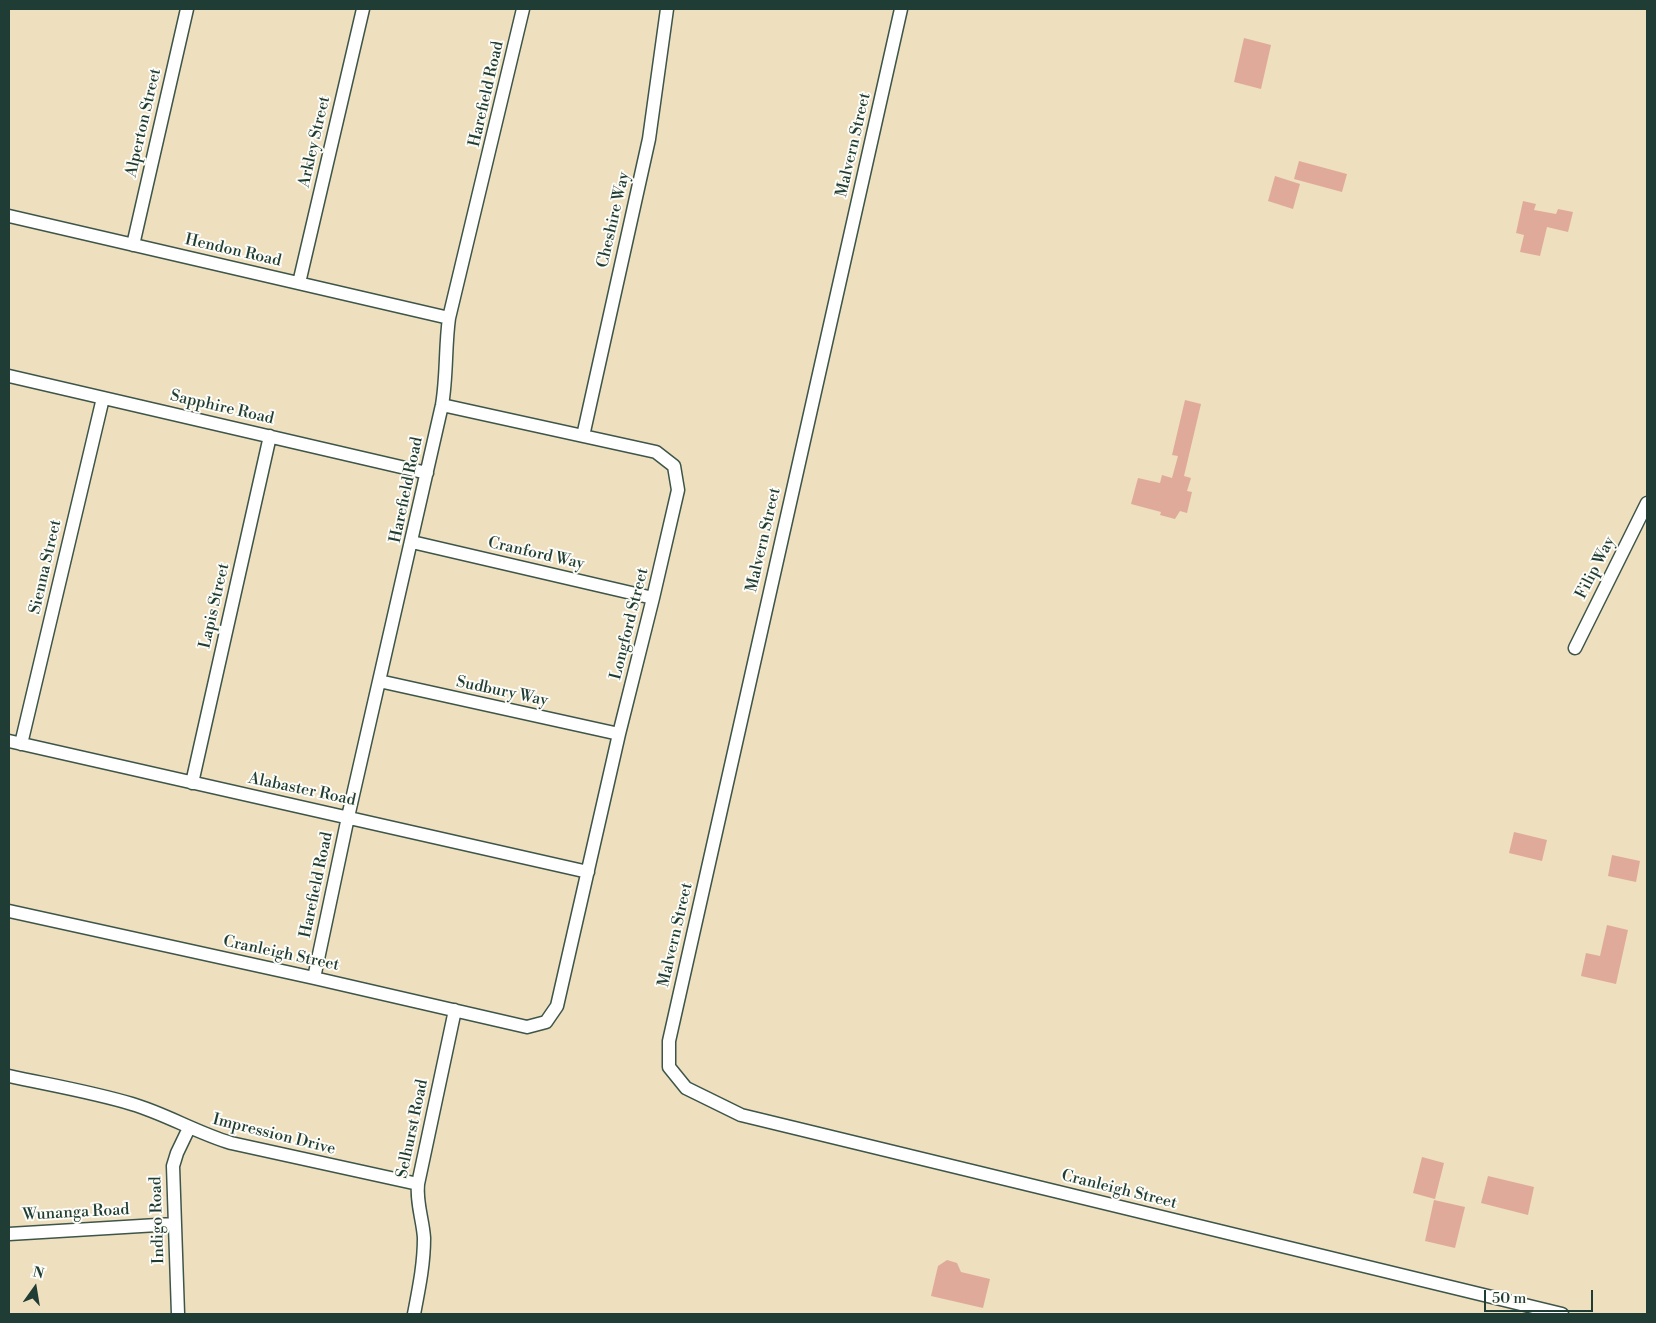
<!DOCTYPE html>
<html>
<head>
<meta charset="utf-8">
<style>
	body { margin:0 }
	#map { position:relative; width:1656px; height:1323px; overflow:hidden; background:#eedfbe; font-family:"Libre Bodoni",serif }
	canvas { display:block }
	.frame { position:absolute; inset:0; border:10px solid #1f3d34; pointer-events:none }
	.north { position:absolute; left:10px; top:1263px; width:50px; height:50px; -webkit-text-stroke:4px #fdfcf7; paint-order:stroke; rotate:13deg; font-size:14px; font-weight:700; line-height:20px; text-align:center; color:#1f3d34 }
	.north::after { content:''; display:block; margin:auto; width:18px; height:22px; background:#1f3d34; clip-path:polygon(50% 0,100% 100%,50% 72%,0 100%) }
	.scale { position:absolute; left:1484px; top:1290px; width:109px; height:22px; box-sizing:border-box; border:2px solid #1f3d34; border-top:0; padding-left:6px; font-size:15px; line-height:18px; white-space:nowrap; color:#1f3d34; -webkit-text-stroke:4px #fdfcf7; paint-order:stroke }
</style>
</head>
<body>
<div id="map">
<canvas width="1656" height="1323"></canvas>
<div class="frame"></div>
<div class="north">N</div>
<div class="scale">50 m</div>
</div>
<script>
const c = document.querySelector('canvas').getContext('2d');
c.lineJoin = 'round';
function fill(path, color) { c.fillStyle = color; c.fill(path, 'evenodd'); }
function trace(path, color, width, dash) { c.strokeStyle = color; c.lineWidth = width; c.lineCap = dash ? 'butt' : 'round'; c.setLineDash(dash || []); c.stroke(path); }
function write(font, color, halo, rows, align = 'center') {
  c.font = font + ' "Libre Bodoni",serif'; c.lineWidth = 4; c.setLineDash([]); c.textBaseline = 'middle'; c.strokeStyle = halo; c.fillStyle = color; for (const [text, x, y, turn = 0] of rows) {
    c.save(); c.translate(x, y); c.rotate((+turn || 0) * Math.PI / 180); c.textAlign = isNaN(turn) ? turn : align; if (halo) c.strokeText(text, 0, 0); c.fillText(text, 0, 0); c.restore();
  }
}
const building = new Path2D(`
	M 1244,38 L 1271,45 L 1261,89 L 1234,82 Z
	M 1299,161 L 1347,174 L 1342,192 L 1294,179 Z
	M 1275,176 L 1300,184 L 1293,209 L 1268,201 Z
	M 1523,201 L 1536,204 L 1534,210 L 1556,214 L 1558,209 L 1573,212 L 1568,232 L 1547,227 L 1540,256 L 1520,252 L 1524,235 L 1516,233 Z
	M 1185,400 L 1201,404 L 1184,476 L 1191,478 L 1187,491 L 1192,492 L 1187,513 L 1180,511 L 1175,519 L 1160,515 L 1161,512 L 1131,504 L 1138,478 L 1160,483 L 1162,475 L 1172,478 L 1178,456 L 1172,455 Z
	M 1514,832 L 1547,840 L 1542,861 L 1509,853 Z
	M 1612,855 L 1640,861 L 1636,882 L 1608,876 Z
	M 1607,925 L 1628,930 L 1616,984 L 1581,976 L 1586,953 L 1600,956 Z
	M 1422,1157 L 1444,1163 L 1435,1199 L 1413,1193 Z
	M 1488,1176 L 1534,1187 L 1528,1215 L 1481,1203 Z
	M 1434,1200 L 1465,1207 L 1455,1248 L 1425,1241 Z
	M 947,1260 L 957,1263 L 961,1272 L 990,1279 L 983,1308 L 931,1296 L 938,1266 Z`);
const street = new Path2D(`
	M 901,9 L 669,1041 L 669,1067 L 686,1088 L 741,1115 L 1562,1314
	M 9,216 L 449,318
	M 133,245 L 187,9
	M 299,283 L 363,9
	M 9,376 L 427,473
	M 583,436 L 649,139 L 667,9
	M 412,542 L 653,598
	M 1575,648 L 1647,503
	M 379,681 L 619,734
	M 9,741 L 588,872
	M 21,744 L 103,398
	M 192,783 L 270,436
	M 9,911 L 314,978 L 527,1027 L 546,1022 L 557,1006 L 619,734 L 653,598 L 678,490 L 674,466 L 656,452 L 442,405
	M 314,978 L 348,817 L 442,405 C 447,376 445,347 449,318 L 523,9
	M 9,1076 C 50,1085 92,1092 132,1104 C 166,1114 197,1133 231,1143 L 418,1184
	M 9,1234 L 174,1224
	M 178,1314 L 173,1166 L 177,1153 L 189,1128
	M 414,1314 C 419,1288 424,1264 424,1238 C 423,1220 416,1203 418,1184 L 455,1010`);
const streetNames = [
	["Harefield Road",487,94,-77],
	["Alperton Street",144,123,-77],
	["Arkley Street",315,142,-77],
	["Malvern Street",854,145,-77],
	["Cheshire Way",614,220,-77],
	["Hendon Road",233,251,13],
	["Sapphire Road",222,408,13],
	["Harefield Road",407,490,-78],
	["Malvern Street",764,540,-77],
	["Cranford Way",536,554,13],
	["Sienna Street",46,567,-77],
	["Filip Way",1596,568,-63],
	["Lapis Street",215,606,-77],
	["Longford Street",630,624,-76],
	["Sudbury Way",502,692,12],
	["Alabaster Road",302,790,12],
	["Harefield Road",317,885,-78],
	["Malvern Street",676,935,-77],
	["Cranleigh Street",281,954,12],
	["Selhurst Road",413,1129,-78],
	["Impression Drive",274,1135,14],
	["Cranleigh Street",1119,1190,14],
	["Wunanga Road",76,1213,-3],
	["Indigo Road",158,1220,-92]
];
fill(building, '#e0aa9a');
trace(street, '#3e5549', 15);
trace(street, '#fff', 12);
write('16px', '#1f3d34', '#fdfcf7', streetNames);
</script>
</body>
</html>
